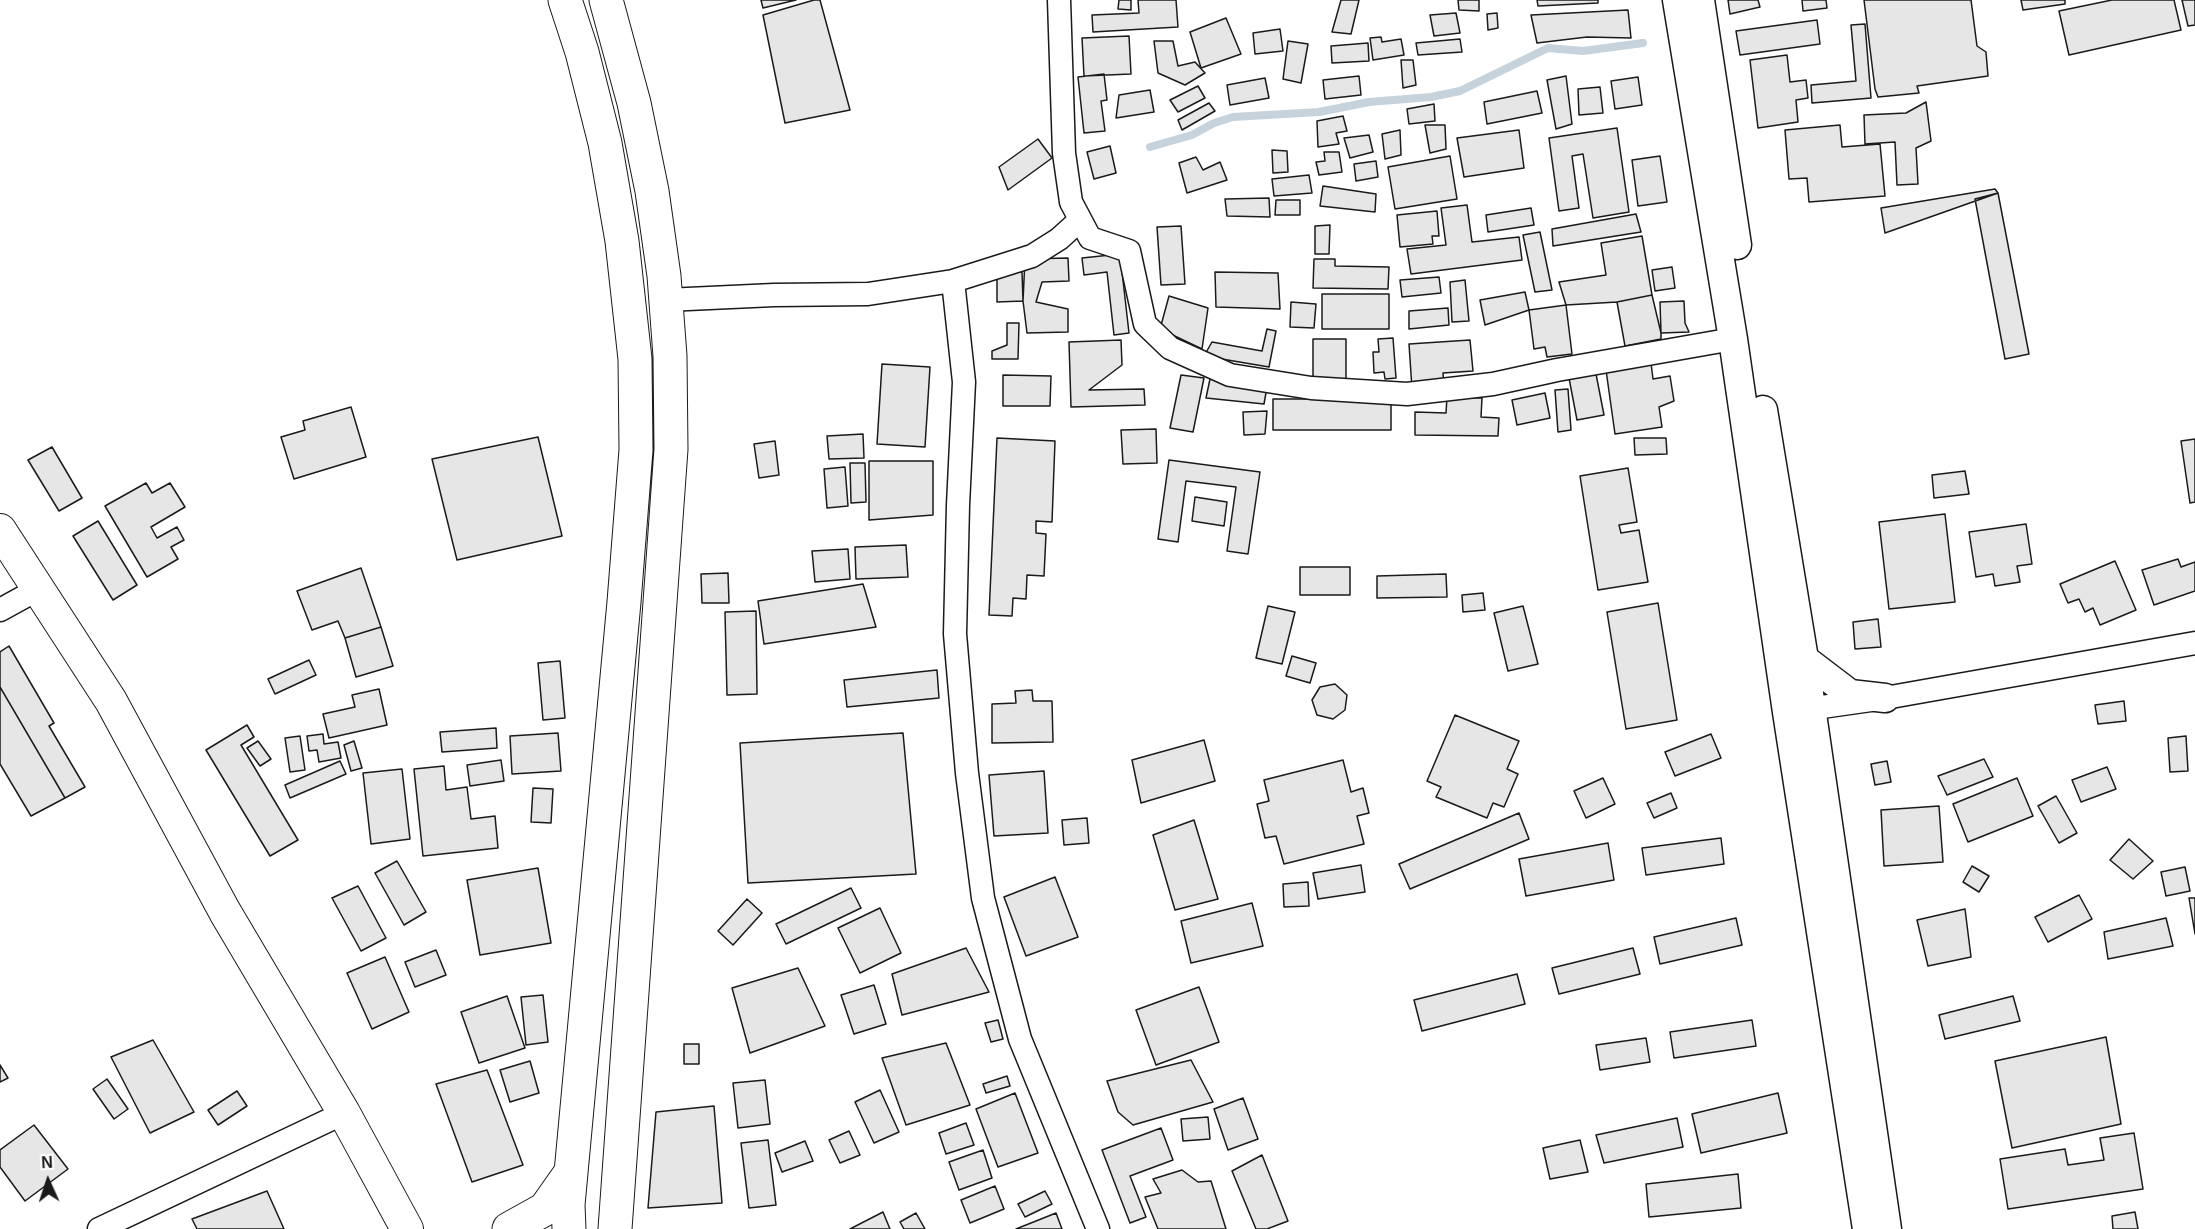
<!DOCTYPE html>
<html>
<head>
<meta charset="utf-8">
<style>
	body { margin:0 }
	#map { position:relative; width:2195px; height:1229px; overflow:hidden; background:#fff; font-family:Helvetica,sans-serif }
	canvas { display:block }
	.north { position:absolute; left:18px; top:1151px; width:60px; height:60px; -webkit-text-stroke:4px #fff; paint-order:stroke; rotate:357deg; font-size:16px; font-weight:700; line-height:24px; text-align:center; color:#1a1a1a }
	.north::after { content:''; display:block; margin:auto; width:21px; height:27px; background:#1a1a1a; clip-path:polygon(50% 0,100% 100%,50% 72%,0 100%) }
</style>
</head>
<body>
<div id="map">
<canvas width="2195" height="1229"></canvas>
<div class="north">N</div>
</div>
<script>
const c = document.querySelector('canvas').getContext('2d');
c.lineJoin = 'round';
function trace(path, color, width, dash) { c.strokeStyle = color; c.lineWidth = width; c.lineCap = dash ? 'butt' : 'round'; c.setLineDash(dash || []); c.stroke(path); }
function fill(path, color) { c.fillStyle = color; c.fill(path, 'evenodd'); }
const stream = new Path2D(`
	M 1150,147 L 1192,135 L 1214,123 L 1233,117 L 1319,112 L 1369,102 L 1431,97 L 1460,91 L 1548,48 L 1583,51 L 1643,43`);
const building = new Path2D(`
	M 761,0 L 796,0 L 763,8 Z
	M 814,0 L 820,0 L 850,110 L 785,123 L 763,15 Z
	M 1119,0 L 1131,0 L 1131,10 L 1118,9 Z
	M 1138,0 L 1176,0 L 1178,27 L 1093,32 L 1092,15 L 1139,13 Z
	M 1341,0 L 1359,0 L 1351,34 L 1332,32 Z
	M 1458,0 L 1479,0 L 1479,11 L 1459,10 Z
	M 1537,0 L 1598,0 L 1598,3 L 1538,6 Z
	M 1728,0 L 1758,0 L 1760,7 L 1730,14 Z
	M 1802,0 L 1826,0 L 1827,8 L 1803,11 Z
	M 1864,0 L 1971,0 L 1977,46 L 1986,52 L 1988,76 L 1917,86 L 1919,93 L 1878,97 L 1875,89 Z
	M 2021,0 L 2065,0 L 2065,4 L 2023,10 Z
	M 2112,0 L 2174,0 L 2181,30 L 2069,55 L 2059,11 Z
	M 2182,0 L 2195,0 L 2195,25 L 2188,26 Z
	M 1628,10 L 1631,38 L 1587,37 L 1537,43 L 1531,15 Z
	M 1456,13 L 1460,33 L 1434,36 L 1430,15 Z
	M 1497,13 L 1498,28 L 1488,30 L 1487,14 Z
	M 1226,18 L 1241,54 L 1201,68 L 1190,32 Z
	M 1817,20 L 1820,44 L 1740,55 L 1736,31 Z
	M 1865,24 L 1871,98 L 1812,103 L 1811,85 L 1856,81 L 1851,25 Z
	M 1280,29 L 1283,51 L 1255,54 L 1253,33 Z
	M 1129,36 L 1131,74 L 1084,76 L 1082,38 Z
	M 1381,37 L 1382,42 L 1401,39 L 1404,55 L 1373,60 L 1370,38 Z
	M 1460,39 L 1462,52 L 1418,55 L 1416,43 Z
	M 1154,41 L 1173,41 L 1178,66 L 1195,62 L 1205,73 L 1185,85 L 1158,73 Z
	M 1288,41 L 1308,44 L 1301,83 L 1283,79 Z
	M 1368,43 L 1369,61 L 1332,63 L 1331,46 Z
	M 1787,55 L 1790,82 L 1806,80 L 1808,98 L 1796,100 L 1798,122 L 1758,128 L 1750,60 Z
	M 1401,60 L 1413,60 L 1416,85 L 1403,88 Z
	M 1104,74 L 1107,100 L 1101,101 L 1105,131 L 1084,133 L 1078,77 Z
	M 1359,76 L 1361,95 L 1325,99 L 1323,80 Z
	M 1566,76 L 1572,124 L 1556,129 L 1547,80 Z
	M 1638,77 L 1642,105 L 1615,109 L 1611,81 Z
	M 1265,78 L 1269,98 L 1230,105 L 1227,85 Z
	M 1198,86 L 1205,98 L 1178,112 L 1170,100 Z
	M 1600,87 L 1603,113 L 1579,115 L 1578,89 Z
	M 1150,90 L 1154,112 L 1116,118 L 1119,95 Z
	M 1537,91 L 1542,113 L 1487,124 L 1484,102 Z
	M 1926,102 L 1931,141 L 1916,148 L 1918,184 L 1897,185 L 1895,142 L 1865,144 L 1864,115 L 1906,113 Z
	M 1209,103 L 1215,111 L 1182,130 L 1178,120 Z
	M 1434,104 L 1435,121 L 1409,124 L 1407,109 Z
	M 1343,116 L 1347,131 L 1336,133 L 1339,144 L 1318,147 L 1317,121 Z
	M 1425,125 L 1445,125 L 1446,149 L 1430,153 Z
	M 1840,125 L 1842,147 L 1880,144 L 1885,196 L 1809,202 L 1807,178 L 1789,179 L 1785,130 Z
	M 1617,128 L 1629,212 L 1593,218 L 1583,154 L 1572,156 L 1579,208 L 1559,211 L 1549,138 Z
	M 1400,130 L 1401,155 L 1385,159 L 1382,134 Z
	M 1519,130 L 1524,168 L 1464,177 L 1457,138 Z
	M 1369,135 L 1373,152 L 1350,158 L 1344,138 Z
	M 1038,139 L 1052,158 L 1008,190 L 999,167 Z
	M 1110,146 L 1116,173 L 1094,179 L 1087,152 Z
	M 1272,150 L 1287,151 L 1288,172 L 1273,173 Z
	M 1324,152 L 1339,152 L 1342,172 L 1319,175 L 1316,162 L 1325,161 Z
	M 1450,156 L 1457,199 L 1395,209 L 1388,167 Z
	M 1660,156 L 1667,202 L 1638,206 L 1632,160 Z
	M 1196,157 L 1203,170 L 1220,162 L 1227,180 L 1187,193 L 1179,163 Z
	M 1376,161 L 1378,177 L 1356,181 L 1354,164 Z
	M 1309,175 L 1312,193 L 1274,196 L 1272,179 Z
	M 1323,186 L 1376,194 L 1375,212 L 1320,206 Z
	M 1995,189 L 1998,193 L 1885,233 L 1881,208 Z
	M 1998,193 L 2029,354 L 2005,359 L 1975,199 Z
	M 1269,198 L 1270,217 L 1227,216 L 1225,199 Z
	M 1276,200 L 1300,200 L 1300,215 L 1275,215 Z
	M 1467,205 L 1472,242 L 1519,237 L 1522,260 L 1411,274 L 1407,249 L 1446,245 L 1441,208 Z
	M 1531,208 L 1534,225 L 1488,232 L 1486,215 Z
	M 1437,211 L 1439,236 L 1432,236 L 1433,244 L 1400,247 L 1397,215 Z
	M 1636,214 L 1641,232 L 1553,246 L 1552,229 Z
	M 1330,225 L 1329,254 L 1315,254 L 1315,226 Z
	M 1181,226 L 1185,284 L 1161,285 L 1157,227 Z
	M 1540,232 L 1552,290 L 1535,292 L 1523,235 Z
	M 1642,236 L 1652,295 L 1617,302 L 1566,305 L 1559,282 L 1606,275 L 1601,243 Z
	M 1120,254 L 1129,333 L 1114,335 L 1107,272 L 1084,275 L 1082,258 Z
	M 1068,258 L 1069,281 L 1042,282 L 1036,302 L 1068,309 L 1068,332 L 1027,333 L 1023,301 L 1025,259 Z
	M 1314,259 L 1335,259 L 1335,266 L 1389,267 L 1388,289 L 1313,288 Z
	M 1672,267 L 1675,288 L 1655,291 L 1652,270 Z
	M 997,272 L 1022,272 L 1023,301 L 997,302 Z
	M 1215,272 L 1278,273 L 1280,309 L 1216,307 Z
	M 1439,277 L 1441,293 L 1402,297 L 1400,280 Z
	M 1465,280 L 1469,321 L 1452,322 L 1450,282 Z
	M 1525,292 L 1529,310 L 1485,325 L 1480,300 Z
	M 1322,294 L 1389,294 L 1389,329 L 1322,329 Z
	M 1652,295 L 1661,333 L 1661,339 L 1625,346 L 1617,302 Z
	M 1169,296 L 1208,308 L 1202,349 L 1160,329 Z
	M 1684,301 L 1685,323 L 1689,332 L 1661,333 L 1660,302 Z
	M 1291,302 L 1316,304 L 1314,328 L 1290,327 Z
	M 1566,305 L 1572,354 L 1547,357 L 1545,347 L 1534,349 L 1529,310 Z
	M 1448,308 L 1449,325 L 1409,329 L 1409,311 Z
	M 1007,323 L 1019,323 L 1018,359 L 992,359 L 992,351 L 1007,345 Z
	M 1267,329 L 1276,331 L 1269,367 L 1204,356 L 1212,342 L 1262,351 Z
	M 1393,338 L 1396,378 L 1385,379 L 1384,372 L 1374,373 L 1373,352 L 1379,352 L 1378,339 Z
	M 1313,339 L 1346,339 L 1346,384 L 1313,384 Z
	M 1121,340 L 1122,365 L 1089,390 L 1144,389 L 1145,405 L 1071,407 L 1069,342 Z
	M 1470,340 L 1473,371 L 1443,373 L 1444,387 L 1412,389 L 1409,344 Z
	M 1651,363 L 1653,379 L 1670,376 L 1674,401 L 1659,407 L 1662,427 L 1615,434 L 1606,370 Z
	M 882,364 L 930,367 L 925,447 L 877,444 Z
	M 1596,374 L 1604,415 L 1577,420 L 1569,378 Z
	M 1003,375 L 1051,376 L 1050,406 L 1003,406 Z
	M 1181,375 L 1204,378 L 1193,432 L 1170,428 Z
	M 1210,379 L 1267,387 L 1264,404 L 1206,398 Z
	M 1568,389 L 1571,430 L 1558,432 L 1555,390 Z
	M 1545,393 L 1550,418 L 1517,425 L 1512,400 Z
	M 1447,397 L 1482,398 L 1481,417 L 1499,418 L 1498,436 L 1415,435 L 1415,412 L 1446,413 Z
	M 1273,399 L 1391,399 L 1391,430 L 1273,430 Z
	M 351,407 L 366,457 L 294,479 L 281,437 L 305,430 L 303,421 Z
	M 1267,411 L 1265,434 L 1244,435 L 1243,412 Z
	M 1156,429 L 1157,463 L 1123,464 L 1121,430 Z
	M 863,434 L 864,458 L 829,459 L 827,436 Z
	M 538,437 L 562,536 L 457,560 L 432,459 Z
	M 997,438 L 1055,441 L 1052,522 L 1036,521 L 1036,533 L 1046,534 L 1044,576 L 1027,575 L 1026,599 L 1013,598 L 1012,616 L 989,615 Z
	M 1634,438 L 1666,438 L 1667,454 L 1635,455 Z
	M 2195,439 L 2195,502 L 2190,503 L 2181,441 Z
	M 775,441 L 779,475 L 759,478 L 754,444 Z
	M 52,447 L 82,498 L 59,511 L 28,460 Z
	M 1169,460 L 1260,472 L 1248,554 L 1227,551 L 1236,487 L 1186,481 L 1178,542 L 1158,539 Z
	M 869,461 L 933,461 L 933,515 L 869,520 Z
	M 850,463 L 865,463 L 866,502 L 851,503 Z
	M 845,467 L 848,506 L 827,508 L 824,469 Z
	M 1628,468 L 1637,522 L 1619,525 L 1621,533 L 1639,530 L 1648,582 L 1598,590 L 1580,476 Z
	M 1965,471 L 1969,494 L 1934,498 L 1932,475 Z
	M 146,483 L 152,493 L 170,483 L 185,507 L 151,527 L 157,538 L 177,527 L 184,540 L 171,547 L 178,559 L 147,577 L 105,506 Z
	M 1195,497 L 1227,502 L 1224,526 L 1192,521 Z
	M 1945,514 L 1955,602 L 1889,609 L 1879,522 Z
	M 98,521 L 137,585 L 113,600 L 73,536 Z
	M 2026,524 L 2032,564 L 2017,566 L 2020,582 L 1995,586 L 1993,574 L 1976,577 L 1969,532 Z
	M 906,545 L 908,577 L 856,579 L 855,547 Z
	M 848,549 L 850,579 L 815,582 L 812,551 Z
	M 2178,559 L 2181,567 L 2195,562 L 2195,591 L 2154,605 L 2142,570 Z
	M 2115,561 L 2136,610 L 2100,625 L 2093,608 L 2085,612 L 2079,599 L 2068,603 L 2060,584 Z
	M 1300,567 L 1350,567 L 1350,595 L 1300,595 Z
	M 361,568 L 381,627 L 345,638 L 338,621 L 312,630 L 297,591 Z
	M 728,573 L 729,603 L 702,603 L 701,574 Z
	M 1446,574 L 1447,597 L 1377,598 L 1377,576 Z
	M 863,584 L 876,627 L 764,644 L 758,601 Z
	M 1483,593 L 1485,610 L 1463,612 L 1462,595 Z
	M 1658,603 L 1677,720 L 1626,729 L 1607,612 Z
	M 1268,606 L 1295,612 L 1282,664 L 1256,658 Z
	M 1523,606 L 1538,664 L 1508,671 L 1494,613 Z
	M 756,611 L 757,694 L 727,695 L 725,612 Z
	M 1878,619 L 1881,647 L 1855,649 L 1853,622 Z
	M 381,627 L 393,666 L 356,677 L 345,638 Z
	M 9,646 L 54,723 L 49,726 L 85,787 L 65,798 L 0,687 L 0,652 Z
	M 1292,656 L 1316,663 L 1310,683 L 1286,676 Z
	M 309,660 L 316,675 L 275,694 L 268,679 Z
	M 560,661 L 565,718 L 543,720 L 538,663 Z
	M 937,670 L 939,698 L 847,707 L 844,680 Z
	M 1335,684 L 1347,695 L 1345,710 L 1333,719 L 1317,715 L 1312,700 L 1320,687 Z
	M 0,687 L 65,798 L 31,816 L 0,764 Z
	M 379,689 L 387,725 L 329,738 L 323,714 L 355,707 L 352,695 Z
	M 1032,690 L 1033,701 L 1052,701 L 1053,742 L 992,743 L 992,704 L 1016,703 L 1015,691 Z
	M 2124,701 L 2126,721 L 2098,724 L 2095,705 Z
	M 1455,715 L 1519,741 L 1507,769 L 1518,774 L 1504,807 L 1493,803 L 1487,818 L 1436,797 L 1441,787 L 1427,781 Z
	M 247,725 L 254,737 L 241,745 L 298,840 L 270,856 L 206,750 Z
	M 496,728 L 497,748 L 442,752 L 440,732 Z
	M 558,733 L 561,771 L 512,774 L 510,736 Z
	M 903,733 L 916,874 L 748,883 L 740,743 Z
	M 323,734 L 324,744 L 338,742 L 341,758 L 319,762 L 317,750 L 309,751 L 307,736 Z
	M 1711,734 L 1721,758 L 1675,776 L 1665,752 Z
	M 300,736 L 305,770 L 290,772 L 285,738 Z
	M 2186,736 L 2188,771 L 2170,772 L 2168,738 Z
	M 1204,740 L 1215,781 L 1141,803 L 1132,760 Z
	M 258,741 L 271,759 L 260,766 L 247,748 Z
	M 354,741 L 362,768 L 351,771 L 344,745 Z
	M 1984,759 L 1993,777 L 1947,795 L 1938,776 Z
	M 501,760 L 504,781 L 470,786 L 467,765 Z
	M 1343,760 L 1351,792 L 1363,788 L 1369,813 L 1357,816 L 1364,844 L 1284,864 L 1276,836 L 1265,838 L 1257,804 L 1269,801 L 1264,780 Z
	M 340,761 L 346,774 L 290,798 L 285,785 Z
	M 1887,761 L 1891,782 L 1875,785 L 1871,764 Z
	M 444,766 L 446,790 L 467,787 L 471,819 L 495,816 L 498,848 L 423,856 L 414,769 Z
	M 2107,767 L 2116,789 L 2081,802 L 2072,780 Z
	M 402,769 L 410,839 L 371,844 L 363,773 Z
	M 1044,771 L 1048,833 L 994,836 L 989,775 Z
	M 1603,778 L 1615,804 L 1586,818 L 1574,791 Z
	M 2017,778 L 2033,816 L 1968,842 L 1953,804 Z
	M 533,788 L 553,789 L 551,823 L 531,822 Z
	M 1671,793 L 1677,808 L 1654,818 L 1647,803 Z
	M 2056,796 L 2077,833 L 2059,843 L 2038,806 Z
	M 1939,806 L 1943,862 L 1884,866 L 1881,810 Z
	M 1519,813 L 1529,839 L 1410,889 L 1399,864 Z
	M 1087,818 L 1089,843 L 1064,845 L 1062,820 Z
	M 1194,820 L 1218,899 L 1175,910 L 1153,835 Z
	M 1721,838 L 1724,864 L 1646,875 L 1642,848 Z
	M 2129,839 L 2153,861 L 2133,879 L 2110,860 Z
	M 1608,843 L 1614,880 L 1526,896 L 1519,859 Z
	M 397,861 L 426,912 L 404,925 L 375,873 Z
	M 1361,865 L 1365,892 L 1318,899 L 1313,873 Z
	M 1972,866 L 1989,876 L 1979,892 L 1963,882 Z
	M 2185,867 L 2190,891 L 2166,896 L 2161,872 Z
	M 538,868 L 551,943 L 480,955 L 467,880 Z
	M 1055,877 L 1078,937 L 1026,956 L 1004,897 Z
	M 1308,882 L 1309,906 L 1284,907 L 1283,884 Z
	M 358,886 L 386,938 L 361,951 L 332,898 Z
	M 851,888 L 861,908 L 786,944 L 776,924 Z
	M 2079,895 L 2092,919 L 2048,942 L 2035,917 Z
	M 2189,898 L 2195,898 L 2195,934 Z
	M 747,899 L 762,913 L 733,945 L 718,931 Z
	M 1252,903 L 1263,946 L 1191,963 L 1181,921 Z
	M 880,908 L 901,953 L 860,973 L 838,928 Z
	M 1965,909 L 1971,957 L 1928,966 L 1917,920 Z
	M 1736,918 L 1742,945 L 1660,964 L 1654,937 Z
	M 2166,918 L 2173,946 L 2108,959 L 2104,932 Z
	M 966,948 L 989,992 L 902,1015 L 892,974 Z
	M 1633,948 L 1640,974 L 1559,994 L 1552,968 Z
	M 436,950 L 446,975 L 415,987 L 405,962 Z
	M 385,957 L 409,1012 L 372,1029 L 347,973 Z
	M 798,968 L 825,1026 L 750,1053 L 732,988 Z
	M 1517,974 L 1525,1004 L 1422,1031 L 1414,1000 Z
	M 874,985 L 886,1024 L 854,1034 L 841,995 Z
	M 1199,987 L 1219,1042 L 1156,1065 L 1136,1010 Z
	M 543,995 L 548,1042 L 526,1045 L 521,997 Z
	M 507,996 L 525,1048 L 479,1063 L 461,1012 Z
	M 2013,996 L 2020,1021 L 1945,1039 L 1939,1015 Z
	M 998,1020 L 1003,1039 L 991,1042 L 985,1023 Z
	M 1752,1020 L 1756,1046 L 1674,1058 L 1670,1032 Z
	M 2106,1037 L 2121,1124 L 2012,1148 L 1995,1061 Z
	M 1646,1038 L 1650,1062 L 1600,1070 L 1596,1045 Z
	M 153,1040 L 194,1112 L 150,1133 L 111,1057 Z
	M 946,1043 L 970,1105 L 906,1125 L 882,1058 Z
	M 684,1044 L 699,1044 L 699,1064 L 684,1064 Z
	M 1191,1060 L 1213,1102 L 1133,1125 L 1118,1112 L 1107,1081 Z
	M 530,1061 L 539,1093 L 510,1102 L 500,1070 Z
	M 0,1065 L 8,1078 L 0,1082 Z
	M 487,1070 L 523,1165 L 472,1182 L 436,1084 Z
	M 1007,1076 L 1010,1086 L 986,1093 L 983,1084 Z
	M 107,1079 L 128,1109 L 114,1119 L 93,1089 Z
	M 765,1080 L 770,1124 L 738,1128 L 733,1083 Z
	M 880,1090 L 899,1132 L 874,1143 L 855,1102 Z
	M 237,1091 L 247,1106 L 218,1125 L 208,1110 Z
	M 1015,1093 L 1038,1153 L 998,1167 L 976,1109 Z
	M 1778,1093 L 1787,1133 L 1701,1153 L 1692,1114 Z
	M 1243,1098 L 1258,1139 L 1228,1150 L 1214,1109 Z
	M 714,1106 L 722,1203 L 648,1208 L 656,1112 Z
	M 1208,1117 L 1210,1139 L 1183,1141 L 1181,1119 Z
	M 1677,1118 L 1683,1147 L 1604,1163 L 1596,1135 Z
	M 966,1123 L 974,1145 L 946,1154 L 939,1133 Z
	M 34,1125 L 68,1169 L 25,1201 L 0,1167 L 0,1150 Z
	M 1161,1128 L 1173,1160 L 1130,1176 L 1146,1217 L 1130,1223 L 1102,1150 Z
	M 849,1131 L 860,1155 L 840,1163 L 829,1140 Z
	M 2134,1133 L 2143,1189 L 2008,1209 L 2000,1159 L 2065,1149 L 2068,1165 L 2104,1160 L 2100,1138 Z
	M 768,1140 L 776,1205 L 749,1208 L 741,1143 Z
	M 1580,1140 L 1588,1172 L 1550,1179 L 1543,1148 Z
	M 805,1141 L 813,1161 L 782,1172 L 775,1153 Z
	M 983,1150 L 992,1178 L 959,1190 L 949,1162 Z
	M 1262,1155 L 1288,1221 L 1267,1229 L 1256,1229 L 1232,1171 Z
	M 1182,1170 L 1198,1182 L 1211,1181 L 1226,1229 L 1158,1229 L 1145,1197 L 1161,1193 L 1153,1179 Z
	M 1738,1174 L 1741,1208 L 1649,1217 L 1646,1184 Z
	M 995,1186 L 1004,1209 L 970,1223 L 961,1200 Z
	M 267,1191 L 284,1229 L 197,1229 L 192,1219 Z
	M 1045,1191 L 1052,1204 L 1025,1217 L 1018,1204 Z
	M 883,1212 L 890,1229 L 850,1229 Z
	M 2135,1212 L 2138,1229 L 2113,1229 L 2112,1216 Z
	M 916,1213 L 925,1229 L 904,1229 L 900,1222 Z
	M 1056,1213 L 1062,1229 L 1016,1229 Z`);
const minor = new Path2D(`
	M 1059,0 L 1064,153 L 1071,202 L 1090,238 L 1129,251 L 1145,324 L 1170,348 L 1230,375 L 1311,388 L 1407,394 L 1493,384 L 1557,370 L 1733,339
	M 953,281 L 964,382 L 958,505 L 955,634 L 967,773 L 983,898 L 1020,1039 L 1098,1229
	M 666,300 L 774,295 L 868,294 L 953,281 L 1032,256 L 1059,239 L 1080,220
	M 0,610 L 40,588
	M 1794,711 L 1885,698 L 2195,643
	M 99,1229 L 344,1113`);
const tertiary = new Path2D(`
	M 1677,0 L 1733,339 L 1787,712 L 1867,1229
	M 1700,0 L 1737,245
	M 1763,410 L 1804,659 L 1887,1229
	M 1804,659 L 1850,694 L 1885,698`);
const secondary = new Path2D(`
	M 0,530 L 111,701 L 225,912 L 344,1113 L 407,1229`);
const primary = new Path2D(`
	M 565,0 L 582,52 L 605,143 L 622,241 L 635,359 L 636,450 L 624,602 L 568,1205 L 569,1229
	M 606,0 L 634,103 L 652,191 L 664,276 L 670,356 L 671,449 L 615,1229
	M 509,1229 L 545,1209 L 571,1172`);
trace(stream, '#c6d2dc', 8);
fill(building, '#e6e6e6');
trace(building, '#1a1a1a', 1.5);
trace(minor, '#1a1a1a', 25);
trace(tertiary, '#1a1a1a', 31);
trace(secondary, '#1a1a1a', 34);
trace(primary, '#1a1a1a', 35);
trace(minor, '#fff', 22);
trace(tertiary, '#fff', 28);
trace(secondary, '#fff', 32);
trace(primary, '#fff', 33);
</script>
</body>
</html>
